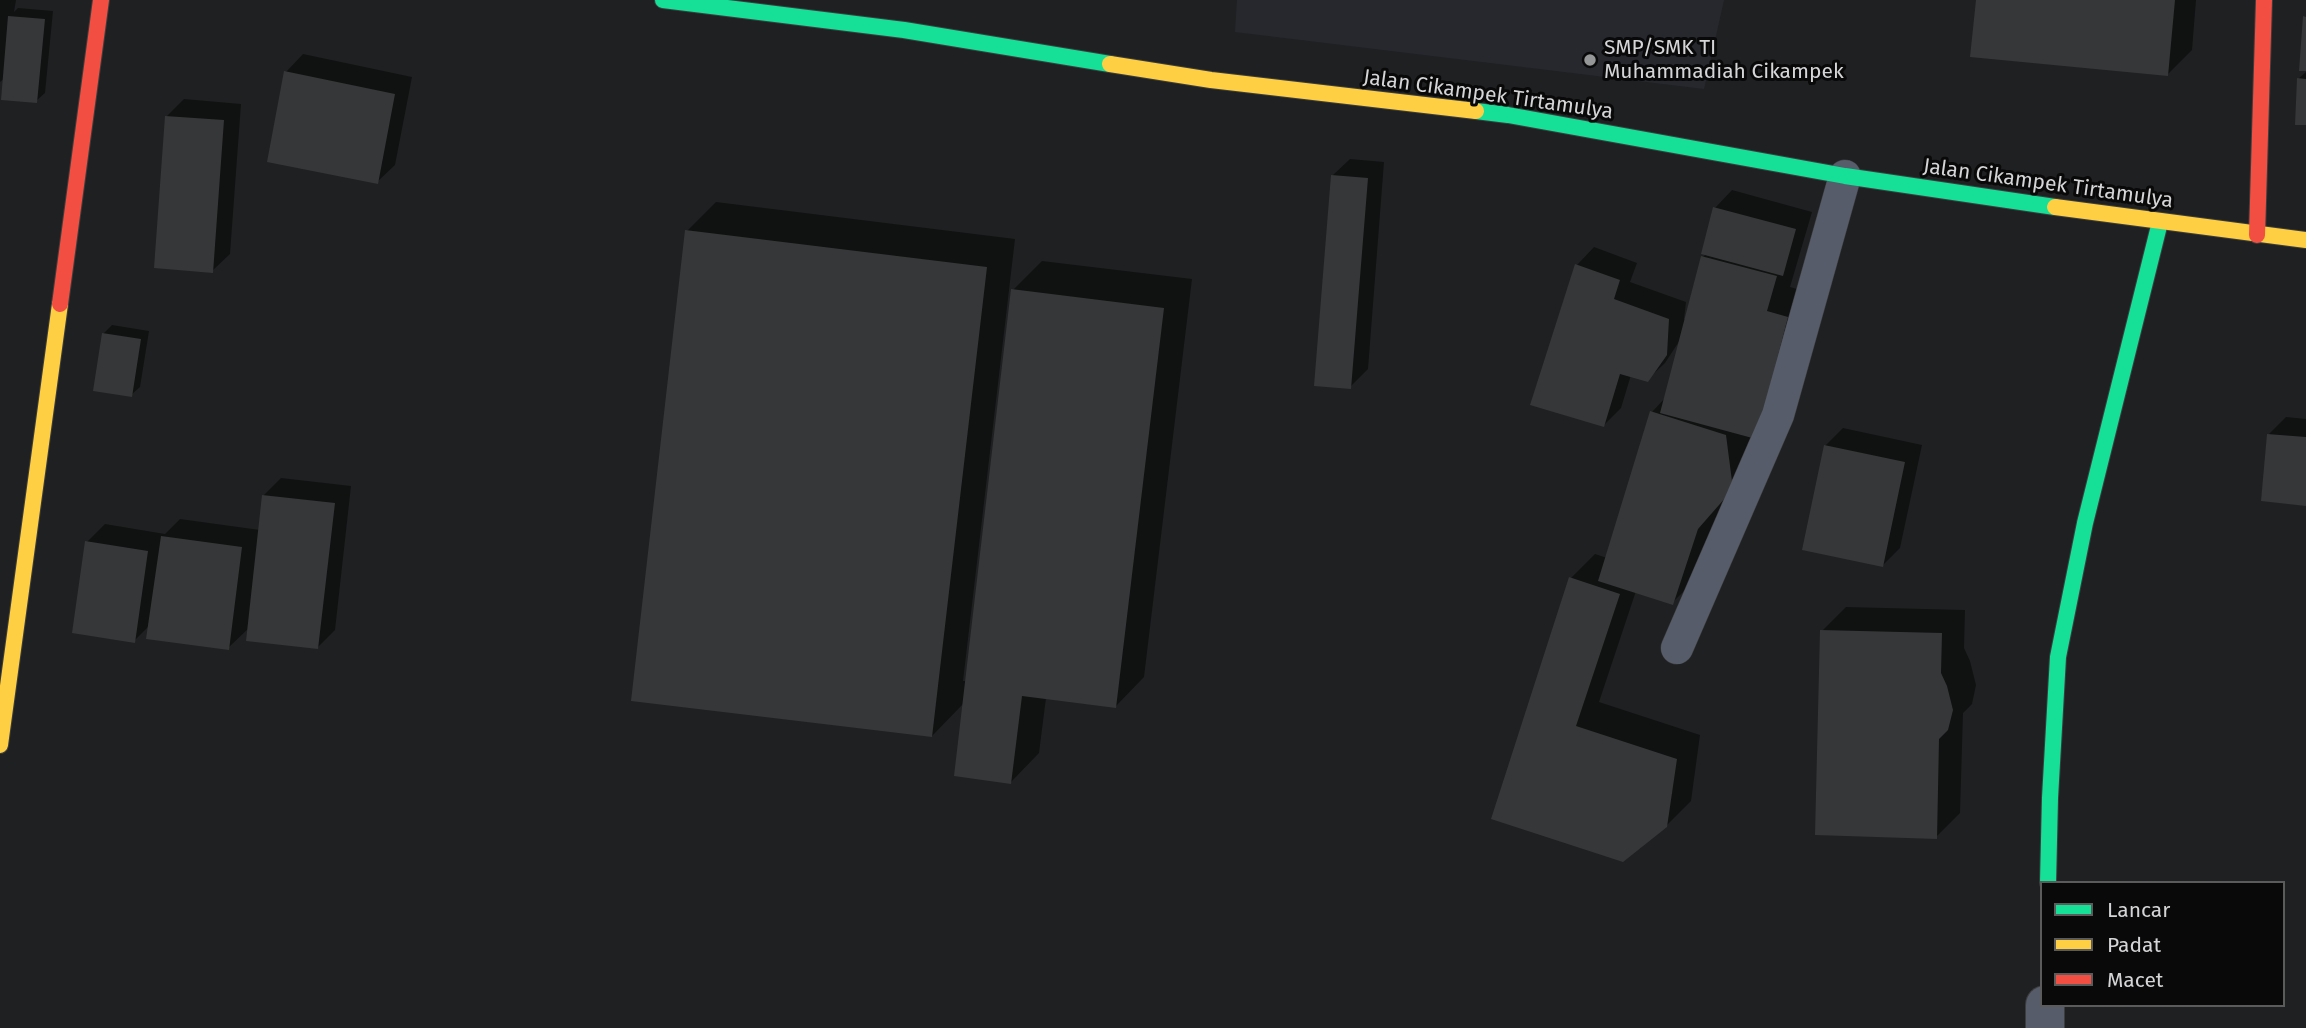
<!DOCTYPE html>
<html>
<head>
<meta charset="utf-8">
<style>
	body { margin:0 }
	#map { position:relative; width:2306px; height:1028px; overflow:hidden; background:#1f2021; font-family:"Fira Sans",sans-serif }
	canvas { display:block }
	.legend { position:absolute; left:2040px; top:881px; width:245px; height:126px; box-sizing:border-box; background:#09090a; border:2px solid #5b5b5c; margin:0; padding:9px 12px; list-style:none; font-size:21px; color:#d5d5d7 }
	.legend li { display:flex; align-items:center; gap:14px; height:35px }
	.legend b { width:35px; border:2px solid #5b5b5c }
</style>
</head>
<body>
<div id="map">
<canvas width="2306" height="1028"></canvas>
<ul class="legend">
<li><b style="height:9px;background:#16e098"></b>Lancar</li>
<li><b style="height:9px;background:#ffcf43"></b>Padat</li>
<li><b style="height:9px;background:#f24e42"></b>Macet</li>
</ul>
</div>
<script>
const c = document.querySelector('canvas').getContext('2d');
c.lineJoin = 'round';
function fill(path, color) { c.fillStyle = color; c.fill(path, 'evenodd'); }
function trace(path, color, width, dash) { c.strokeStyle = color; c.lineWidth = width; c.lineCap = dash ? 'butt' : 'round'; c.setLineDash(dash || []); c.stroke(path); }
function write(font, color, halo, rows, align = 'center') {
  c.font = font + ' "Fira Sans",sans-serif'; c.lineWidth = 6; c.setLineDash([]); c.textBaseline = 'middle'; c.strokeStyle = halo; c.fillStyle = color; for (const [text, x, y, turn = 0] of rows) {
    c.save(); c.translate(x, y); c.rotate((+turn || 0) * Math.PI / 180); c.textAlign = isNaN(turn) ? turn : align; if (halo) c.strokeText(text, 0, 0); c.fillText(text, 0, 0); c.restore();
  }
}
const built = new Path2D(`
	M 1237,0 L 1724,0 L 1704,89 L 1235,32 Z`);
const shadow = new Path2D(`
	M 0,0 L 16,0 L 14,12 L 18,8 L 53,11 L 45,93 L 36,101 L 5,78 L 0,82 Z
	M 1978,0 L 2196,0 L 2192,50 L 2168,74 Z
	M 303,54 L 412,77 L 395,165 L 377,182 L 286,72 Z
	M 2306,72 L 2306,123 L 2298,79 Z
	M 184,99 L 241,104 L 230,254 L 212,271 L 167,116 Z
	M 1350,159 L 1384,162 L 1368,369 L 1350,387 L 1332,176 Z
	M 1732,190 L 1812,212 L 1790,287 L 1811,293 L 1756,464 L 1722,503 L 1696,579 L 1672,603 L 1636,591 L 1599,702 L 1700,735 L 1691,801 L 1666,826 L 1493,818 L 1571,578 L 1595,554 L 1607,558 L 1652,412 L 1665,398 L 1680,340 L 1665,363 L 1647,380 L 1631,375 L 1621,408 L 1604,425 L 1577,265 L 1594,247 L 1637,263 L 1630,282 L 1686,302 L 1684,319 L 1686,319 L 1703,257 L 1706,254 L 1715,208 Z
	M 716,202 L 1015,239 L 963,681 L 967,681 L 1013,290 L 1042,261 L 1192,279 L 1144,677 L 1116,706 L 1046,698 L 1039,753 L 1011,782 L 964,703 L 932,736 L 687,231 Z
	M 112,325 L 149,331 L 140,387 L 131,395 L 103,334 Z
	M 2286,417 L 2306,419 L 2306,504 L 2269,434 Z
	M 1843,428 L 1922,445 L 1900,548 L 1883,565 L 1825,446 Z
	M 281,478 L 351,486 L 335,630 L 318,647 L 249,628 L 228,648 L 150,625 L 134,641 L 87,542 L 105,524 L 165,534 L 180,519 L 260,530 L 264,495 Z
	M 1846,607 L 1965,610 L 1964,648 L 1970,661 L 1976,685 L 1972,704 L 1963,713 L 1960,813 L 1936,837 L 1822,631 Z`);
const building = new Path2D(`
	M 1976,0 L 2175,0 L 2168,76 L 1970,57 Z
	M 8,16 L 45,19 L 37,103 L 1,100 Z
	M 2303,16 L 2306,17 L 2306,71 L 2299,71 Z
	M 284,71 L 395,94 L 378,184 L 267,162 Z
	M 2297,78 L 2306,79 L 2306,125 L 2295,125 Z
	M 165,116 L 224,120 L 213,273 L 154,268 Z
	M 1331,175 L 1368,178 L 1351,389 L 1314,386 Z
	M 1713,207 L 1796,229 L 1783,276 L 1701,254 Z
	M 685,230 L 987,267 L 932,737 L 631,701 Z
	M 1701,256 L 1777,276 L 1767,311 L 1788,317 L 1756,439 L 1660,413 Z
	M 1575,264 L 1620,280 L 1614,299 L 1669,319 L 1667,355 L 1648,382 L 1620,374 L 1604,427 L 1530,405 Z
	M 1011,289 L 1164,308 L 1116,708 L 1022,696 L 1011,784 L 954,776 Z
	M 102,333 L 141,339 L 132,397 L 93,391 Z
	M 1650,411 L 1726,435 L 1733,489 L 1698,529 L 1673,605 L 1598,581 Z
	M 2267,434 L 2306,437 L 2306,506 L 2261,501 Z
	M 1824,445 L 1905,462 L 1883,567 L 1802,550 Z
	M 262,495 L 335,503 L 318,649 L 246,641 Z
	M 161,536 L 242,547 L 229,650 L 146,639 Z
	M 85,541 L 148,551 L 135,643 L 72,633 Z
	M 1569,577 L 1620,594 L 1576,726 L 1677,759 L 1667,827 L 1623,862 L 1491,819 Z
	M 1820,630 L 1942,633 L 1941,673 L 1947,686 L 1953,710 L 1948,730 L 1939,739 L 1937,839 L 1815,835 Z`);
const lane = new Path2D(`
	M 1677,648 L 1778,415 L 1845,176`);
const street = new Path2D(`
	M 2045,1028 L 2045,1005`);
const fast = new Path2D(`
	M 663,0 L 904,30 L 1110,64
	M 1476,111 L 1508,115 L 1845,176 L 2055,207
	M 2048,883 L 2050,798 L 2058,657 L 2085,523 L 2160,222`);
const slow = new Path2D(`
	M 1110,64 L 1211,80 L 1476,111
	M 2055,207 L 2306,240
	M 0,745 L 60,304`);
const jam = new Path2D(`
	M 2257,235 L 2264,0
	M 60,304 L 101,0`);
const markers = [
	[1590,60,7,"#959697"]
];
const poiNames = [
	["SMP/SMK TI",1604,48],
	["Muhammadiah Cikampek",1604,72]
];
const streetNames = [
	["Jalan Cikampek Tirtamulya",1488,95,8],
	["Jalan Cikampek Tirtamulya",2048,184,8]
];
fill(built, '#26282e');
fill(shadow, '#0007');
fill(building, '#363738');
trace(lane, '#3c3d3e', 33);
trace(street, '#3c3d3e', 40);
trace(fast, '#3c3d3e', 18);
trace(slow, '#3c3d3e', 18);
trace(jam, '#3c3d3e', 18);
trace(lane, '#575c6a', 32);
trace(street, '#575c6a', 38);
trace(fast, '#16e098', 16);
trace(slow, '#ffcf43', 16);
trace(jam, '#f24e42', 16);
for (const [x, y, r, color] of markers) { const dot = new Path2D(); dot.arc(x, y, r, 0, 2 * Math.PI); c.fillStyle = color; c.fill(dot); trace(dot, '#09090a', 2.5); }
write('21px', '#d5d5d7', '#09090a', poiNames, 'left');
write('21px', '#d5d5d7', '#09090a', streetNames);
</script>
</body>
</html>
